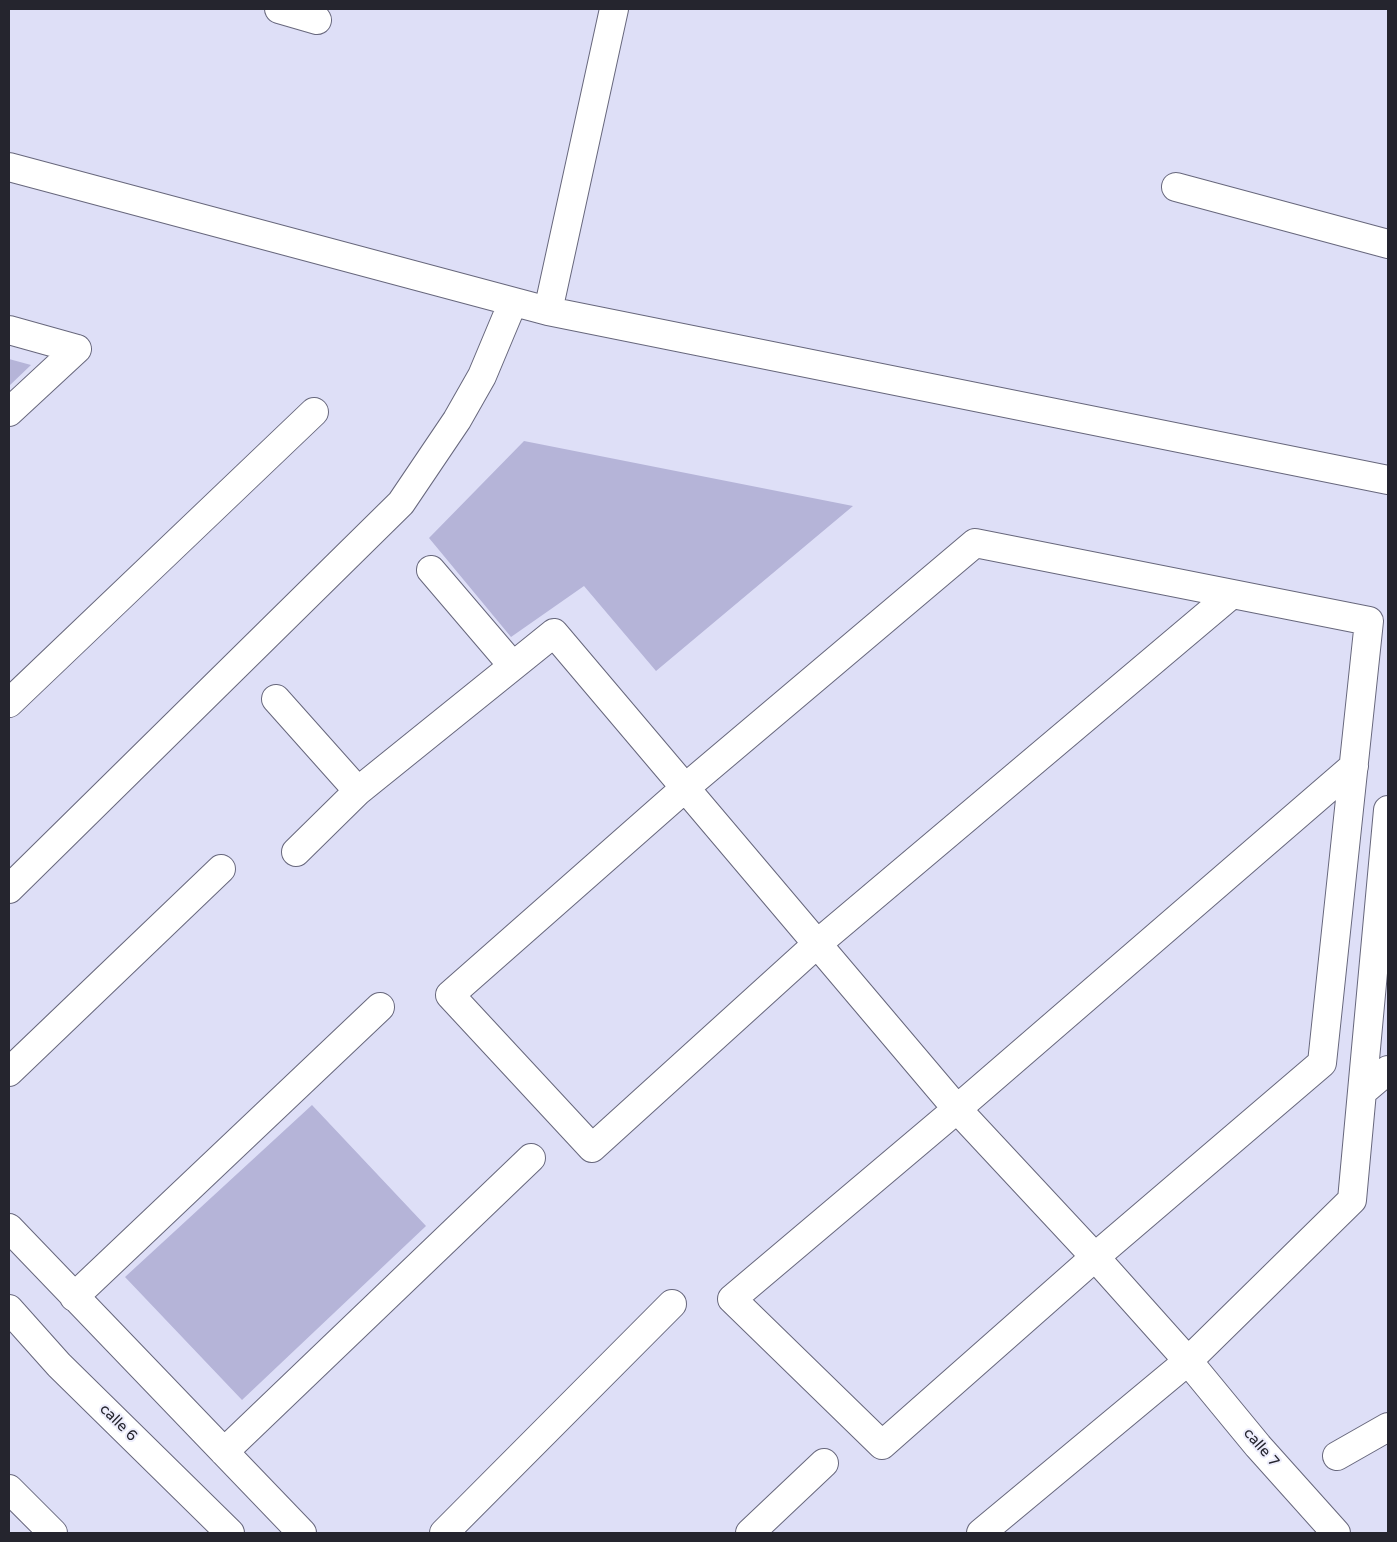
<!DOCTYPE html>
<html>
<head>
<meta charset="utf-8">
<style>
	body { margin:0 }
	#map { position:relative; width:1397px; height:1542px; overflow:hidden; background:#dedff7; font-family:"Varela Round",sans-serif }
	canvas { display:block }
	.frame { position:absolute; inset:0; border:10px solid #25252e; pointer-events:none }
</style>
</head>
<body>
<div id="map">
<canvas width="1397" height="1542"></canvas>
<div class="frame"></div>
</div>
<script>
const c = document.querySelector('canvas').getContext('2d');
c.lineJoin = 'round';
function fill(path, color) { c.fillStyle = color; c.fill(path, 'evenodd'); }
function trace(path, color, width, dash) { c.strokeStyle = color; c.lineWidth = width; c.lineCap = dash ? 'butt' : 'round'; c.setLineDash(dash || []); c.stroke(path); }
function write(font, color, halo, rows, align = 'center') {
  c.font = font + ' "Varela Round",sans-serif'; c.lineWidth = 4; c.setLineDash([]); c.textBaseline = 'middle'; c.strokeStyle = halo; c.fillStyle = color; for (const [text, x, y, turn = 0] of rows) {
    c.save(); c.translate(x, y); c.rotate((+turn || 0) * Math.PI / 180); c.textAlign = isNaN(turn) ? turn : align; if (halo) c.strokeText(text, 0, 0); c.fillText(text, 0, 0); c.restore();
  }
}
const green = new Path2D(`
	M 9,359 L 31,365 L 9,386 Z
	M 524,441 L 853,506 L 656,671 L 584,586 L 511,637 L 429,538 Z
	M 312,1105 L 426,1226 L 242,1400 L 125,1277 Z`);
const street = new Path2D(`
	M 279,9 L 317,20
	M 9,167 L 548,311 L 1388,480
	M 1176,187 L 1388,244
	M 548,311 L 614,9
	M 9,330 L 77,349
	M 9,412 L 77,349
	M 431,570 L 513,666
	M 1232,594 L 817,944 L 592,1148 L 450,995 L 685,788 L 975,543 L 1369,621 L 1322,1063 L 1095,1257 L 882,1445 L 732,1299 L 957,1109 L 1354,766
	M 276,699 L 358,791
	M 9,703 L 314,412
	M 296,852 L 358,791 L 554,633 L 957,1109 L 1095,1257 L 1188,1361 L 1258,1446 L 1336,1533
	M 9,889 L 401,503 L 457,420 L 482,376 L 513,302
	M 9,1072 L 221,869
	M 1362,1092 L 1388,1070
	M 9,1228 L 302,1533
	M 74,1297 L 380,1007
	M 9,1309 L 59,1365 L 230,1533
	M 224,1452 L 531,1158
	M 1337,1456 L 1388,1427
	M 9,1489 L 53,1533
	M 444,1533 L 672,1304
	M 750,1533 L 824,1463
	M 981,1533 L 1188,1361 L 1352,1200 L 1388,810`);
const streetNames = [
	["calle 6",118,1423,45],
	["calle 7",1261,1448,49]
];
fill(green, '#b5b4d8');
trace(street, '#67677c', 30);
trace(street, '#fff', 28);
write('15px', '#25252e', '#ededfc', streetNames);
</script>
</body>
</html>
